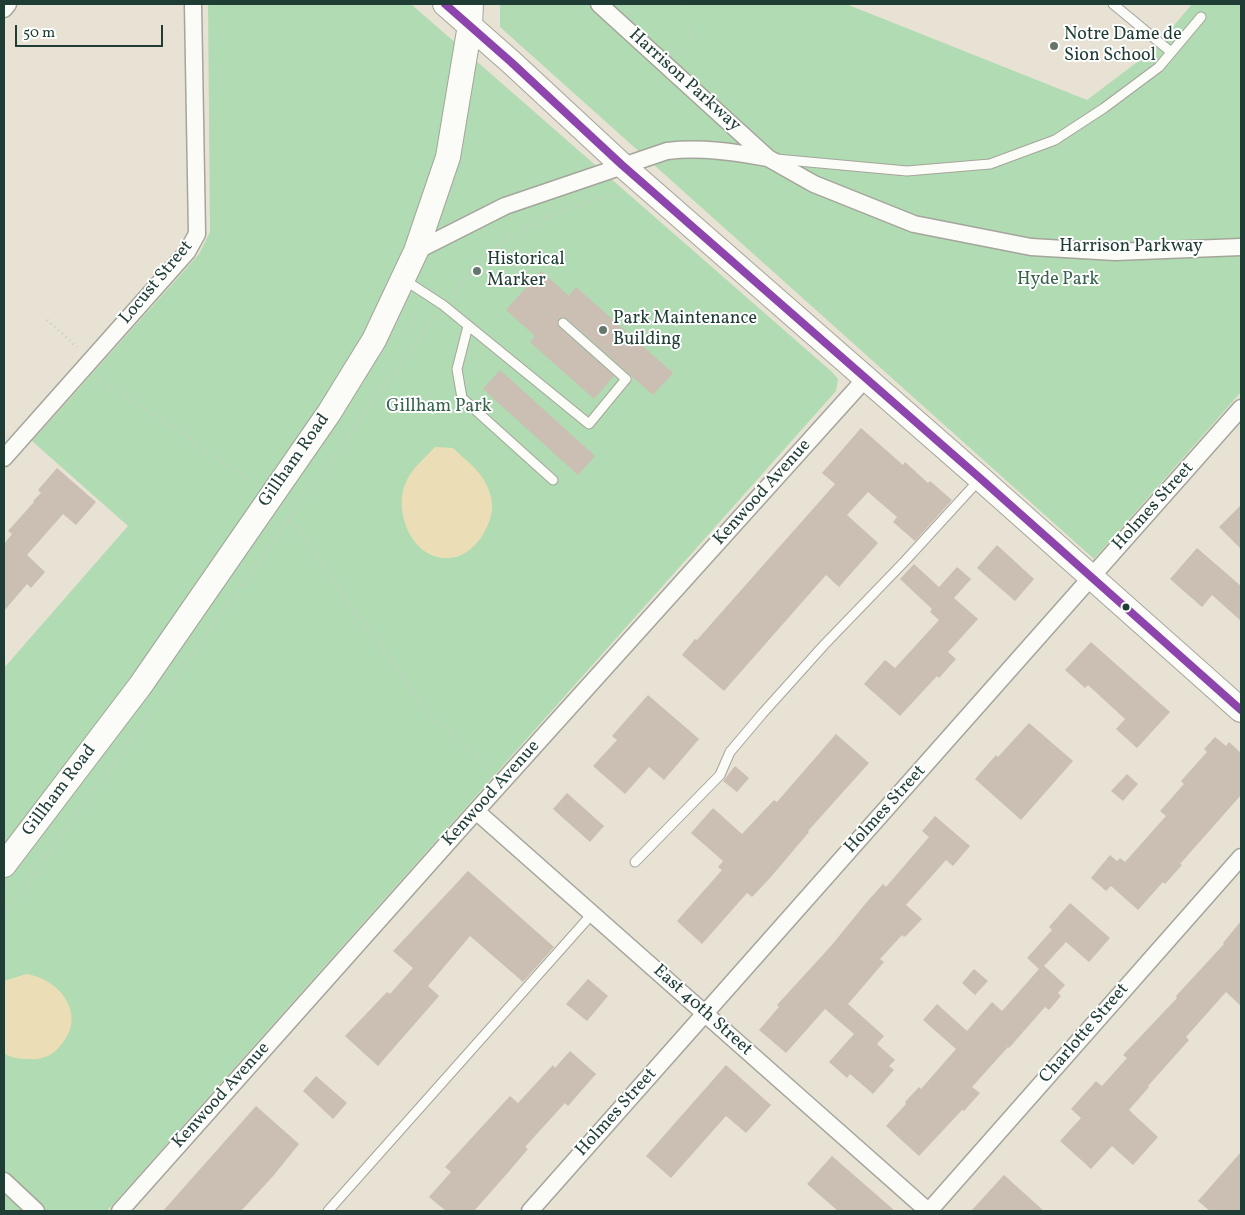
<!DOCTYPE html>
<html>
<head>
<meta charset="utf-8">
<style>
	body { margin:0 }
	#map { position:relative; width:1245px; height:1215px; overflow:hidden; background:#e7e2d3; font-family:Vollkorn,serif }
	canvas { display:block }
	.frame { position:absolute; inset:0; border:5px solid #1f3d34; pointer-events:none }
	.scale { position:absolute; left:15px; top:25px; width:148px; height:22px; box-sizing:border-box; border:2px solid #1f3d34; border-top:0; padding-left:6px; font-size:15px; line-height:18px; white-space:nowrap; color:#1f3d34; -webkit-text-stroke:4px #fff; paint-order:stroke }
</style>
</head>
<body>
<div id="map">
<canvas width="1245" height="1215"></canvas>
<div class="frame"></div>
<div class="scale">50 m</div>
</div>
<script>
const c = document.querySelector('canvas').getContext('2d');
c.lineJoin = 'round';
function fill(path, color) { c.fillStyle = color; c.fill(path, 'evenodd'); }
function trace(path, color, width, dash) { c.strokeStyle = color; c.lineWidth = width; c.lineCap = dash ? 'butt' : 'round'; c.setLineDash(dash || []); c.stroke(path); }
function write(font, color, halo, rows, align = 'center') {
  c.font = font + ' Vollkorn,serif'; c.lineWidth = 4; c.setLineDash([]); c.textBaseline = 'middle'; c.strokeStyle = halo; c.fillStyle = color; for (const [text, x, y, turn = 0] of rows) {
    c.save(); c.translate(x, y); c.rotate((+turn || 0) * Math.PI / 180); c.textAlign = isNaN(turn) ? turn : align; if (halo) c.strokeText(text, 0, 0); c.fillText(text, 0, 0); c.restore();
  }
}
const green = new Path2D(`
	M 208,4 L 411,4 L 832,372 L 838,379 L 836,391 L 107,1211 L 4,1211 L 4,668 L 128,526 L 32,441 L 199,254 L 210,232 Z
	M 500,4 L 846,4 L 1087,100 L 1144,57 L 1166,35 L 1192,4 L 1241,4 L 1241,392 L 1094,559 L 500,27 Z`);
const sand = new Path2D(`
	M 435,447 L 453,448 C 464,459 479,469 486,484 C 490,491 493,502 492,510 C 489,532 470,560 445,558 C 411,557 393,510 406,482 C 412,468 425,458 435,447 Z
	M 26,974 C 61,979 88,1016 60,1046 C 52,1056 42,1060 29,1059 C 21,1059 10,1058 4,1053 L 4,981 Z`);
const building = new Path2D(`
	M 541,271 L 569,296 L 576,287 L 673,373 L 653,395 L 565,317 L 558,319 L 557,322 L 559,327 L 614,376 L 594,399 L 530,342 L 535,336 L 506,310 Z
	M 500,370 L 595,456 L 578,475 L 483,389 Z
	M 861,428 L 903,465 L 905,462 L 928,483 L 930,481 L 952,500 L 915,541 L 893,522 L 897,517 L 868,492 L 847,515 L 878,543 L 839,587 L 826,575 L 724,691 L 682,655 L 695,639 L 697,640 L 835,484 L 822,473 Z
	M 57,468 L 96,502 L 76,525 L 63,514 L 27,555 L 45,572 L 31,588 L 27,584 L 4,611 L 4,544 L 12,534 L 8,531 L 34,502 L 33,501 L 41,493 L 38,490 Z
	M 1241,505 L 1241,549 L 1219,527 Z
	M 997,545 L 1034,579 L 1015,601 L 977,568 Z
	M 1197,548 L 1241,586 L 1241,621 L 1212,595 L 1202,607 L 1170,579 Z
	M 914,564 L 939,587 L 957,567 L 971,579 L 954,598 L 978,619 L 948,652 L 956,659 L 939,678 L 937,676 L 900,716 L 864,684 L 885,660 L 895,668 L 939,620 L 930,612 L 932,609 L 900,579 Z
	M 1091,642 L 1170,712 L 1137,748 L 1116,729 L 1125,719 L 1088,685 L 1085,688 L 1065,670 Z
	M 648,695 L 699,739 L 664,780 L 649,767 L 625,794 L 593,766 L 617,740 L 612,736 Z
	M 1029,723 L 1073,761 L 1021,820 L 975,779 L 996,755 L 998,757 Z
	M 836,734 L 869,763 L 808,831 L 809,832 L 770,878 L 752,897 L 747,893 L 702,944 L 677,921 L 722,870 L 718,867 L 723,861 L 691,833 L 713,808 L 742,834 L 774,800 L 777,802 Z
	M 1215,737 L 1226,746 L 1229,742 L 1241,753 L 1241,795 L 1180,864 L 1182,865 L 1165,884 L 1163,882 L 1138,910 L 1111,886 L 1106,891 L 1091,878 L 1110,855 L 1117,861 L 1120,858 L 1125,862 L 1166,816 L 1160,811 L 1184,784 L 1181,781 L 1207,752 L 1204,749 Z
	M 735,766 L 749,778 L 737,792 L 723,781 Z
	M 1127,774 L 1138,784 L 1123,801 L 1111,791 Z
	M 567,793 L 604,826 L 590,842 L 553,809 Z
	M 935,816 L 970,846 L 953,866 L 946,860 L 906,905 L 922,919 L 907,935 L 904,937 L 902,935 L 880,959 L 884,962 L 848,1004 L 884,1036 L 877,1044 L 895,1060 L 889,1066 L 894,1070 L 873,1094 L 850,1074 L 847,1078 L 829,1062 L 854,1034 L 825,1009 L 786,1053 L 759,1030 L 779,1007 L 777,1005 L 831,946 L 866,903 L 883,884 L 886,887 L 929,837 L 922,831 Z
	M 468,871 L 554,947 L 523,982 L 470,936 L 428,986 L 439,996 L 378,1066 L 345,1036 L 387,992 L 390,994 L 413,968 L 393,951 Z
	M 1070,903 L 1110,938 L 1089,962 L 1066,942 L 1044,966 L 1065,985 L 1058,993 L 1061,996 L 1049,1010 L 1045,1007 L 1009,1048 L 1008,1047 L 972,1087 L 980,1093 L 964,1111 L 962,1110 L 919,1156 L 886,1126 L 906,1104 L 905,1102 L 919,1087 L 921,1089 L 956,1049 L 923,1020 L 937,1004 L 967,1031 L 992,1002 L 1002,1011 L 1039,969 L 1027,958 L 1052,930 L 1049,927 Z
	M 1241,921 L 1241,1006 L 1226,992 L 1186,1037 L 1189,1040 L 1148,1086 L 1149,1087 L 1129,1110 L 1158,1137 L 1133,1165 L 1112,1146 L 1091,1169 L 1060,1141 L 1081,1118 L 1071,1109 L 1096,1081 L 1102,1086 L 1127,1058 L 1123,1055 L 1177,998 L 1176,996 L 1224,944 L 1223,943 Z
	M 974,969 L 988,981 L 975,995 L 962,983 Z
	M 588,979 L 608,996 L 587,1021 L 566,1004 Z
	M 570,1051 L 596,1074 L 568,1106 L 565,1103 L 525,1147 L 528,1149 L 505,1176 L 474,1211 L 446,1211 L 429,1197 L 451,1172 L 445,1167 L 510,1096 L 518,1103 L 553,1065 L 555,1068 Z
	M 726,1065 L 771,1105 L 746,1133 L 726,1116 L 671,1178 L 646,1156 Z
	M 316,1076 L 347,1103 L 333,1119 L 303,1091 Z
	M 256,1106 L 299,1144 L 274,1175 L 241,1211 L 163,1211 Z
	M 1241,1152 L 1241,1211 L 1210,1211 L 1198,1201 Z
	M 832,1156 L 895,1211 L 838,1211 L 807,1184 Z
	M 1004,1175 L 1044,1211 L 971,1211 Z`);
const path = new Path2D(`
	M 685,4 L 686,9
	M 689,35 L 690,26
	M 682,55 L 685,50
	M 452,294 C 463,280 474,264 488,254 C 528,221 572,203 623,194
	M 47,320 L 77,347
	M 400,339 L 414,317 L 418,305
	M 98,379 L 158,417 L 249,480
	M 289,519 L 431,717 L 492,769
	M 165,691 L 436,315
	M 4,891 L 9,885
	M 4,914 L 153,708`);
const service = new Path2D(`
	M 1113,4 L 1171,52
	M 776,159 L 907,171 L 990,164 L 1055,140 L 1104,108 L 1159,67 L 1201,17
	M 403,279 L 443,305 L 589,424 L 626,379 L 563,323
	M 468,326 L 457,369 L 462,398 L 553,480
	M 635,862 L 720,775 L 730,752 L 762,714 L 824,645 L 905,561 L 980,479
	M 328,1211 L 592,914`);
const minor = new Path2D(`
	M 599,4 L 768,158 L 814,184 L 914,224 L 1031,247 L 1115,252 L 1241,247
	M 4,9 L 8,4
	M 416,251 L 505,206 L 667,151 C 702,147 734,152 768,158
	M 4,458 L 187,252 L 197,234 L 193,4
	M 476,811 L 928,1211
	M 4,1181 L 36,1211
	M 120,1211 L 476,811 L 866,378
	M 530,1211 L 1241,408
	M 929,1211 L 1241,857`);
const secondary = new Path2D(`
	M 445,4 L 511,62 L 622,165 L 981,479 L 1241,710
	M 4,865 L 140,686 L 329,413 L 374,340 L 416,251 L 448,157 L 470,25 L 471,4`);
const bus1 = new Path2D(`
	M 445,4 L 511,62 L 622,165 L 981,479 L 1241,710`);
const markers = [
	[1054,46,5,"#65776c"],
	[477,271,5,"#65776c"],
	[603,330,5,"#65776c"],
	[1126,607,4.5,"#1f3d34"]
];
const poiNames = [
	["Notre Dame de",1064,36],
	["Sion School",1064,57],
	["Historical",487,261],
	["Marker",487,282],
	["Park Maintenance",613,320],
	["Building",613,341]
];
const streetNames = [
	["Harrison Parkway",684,81,42],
	["Harrison Parkway",1131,248],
	["Locust Street",157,283,-50],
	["Gillham Road",295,461,-55],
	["Kenwood Avenue",763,493,-48],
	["Holmes Street",1154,507,-48],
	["Gillham Road",60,791,-53],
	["Kenwood Avenue",492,794,-48],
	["Holmes Street",886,810,-48],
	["East 40th Street",702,1011,42],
	["Charlotte Street",1085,1034,-49],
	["Kenwood Avenue",222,1096,-48],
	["Holmes Street",617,1113,-48]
];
const parkNames = [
	["Hyde Park",1058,281],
	["Gillham Park",439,408]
];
fill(green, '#b1dbb2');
fill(sand, '#ebdeb6');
fill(building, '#cbbeb3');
trace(service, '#a4a59b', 11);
trace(minor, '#a4a59b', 19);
trace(secondary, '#a4a59b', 26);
trace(path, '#cacbc7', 3, [1, 4]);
trace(service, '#fbfbf8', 9);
trace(minor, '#fbfbf8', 16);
trace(secondary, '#fbfbf8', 24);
trace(bus1, '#8e44ad', 8);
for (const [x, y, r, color] of markers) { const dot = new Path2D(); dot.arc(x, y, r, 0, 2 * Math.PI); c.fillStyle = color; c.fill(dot); trace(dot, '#fff', 2); }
write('18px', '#1f3d34', '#fff', poiNames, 'left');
write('18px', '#1f3d34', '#fff', streetNames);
write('18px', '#38634d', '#fff', parkNames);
</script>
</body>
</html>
